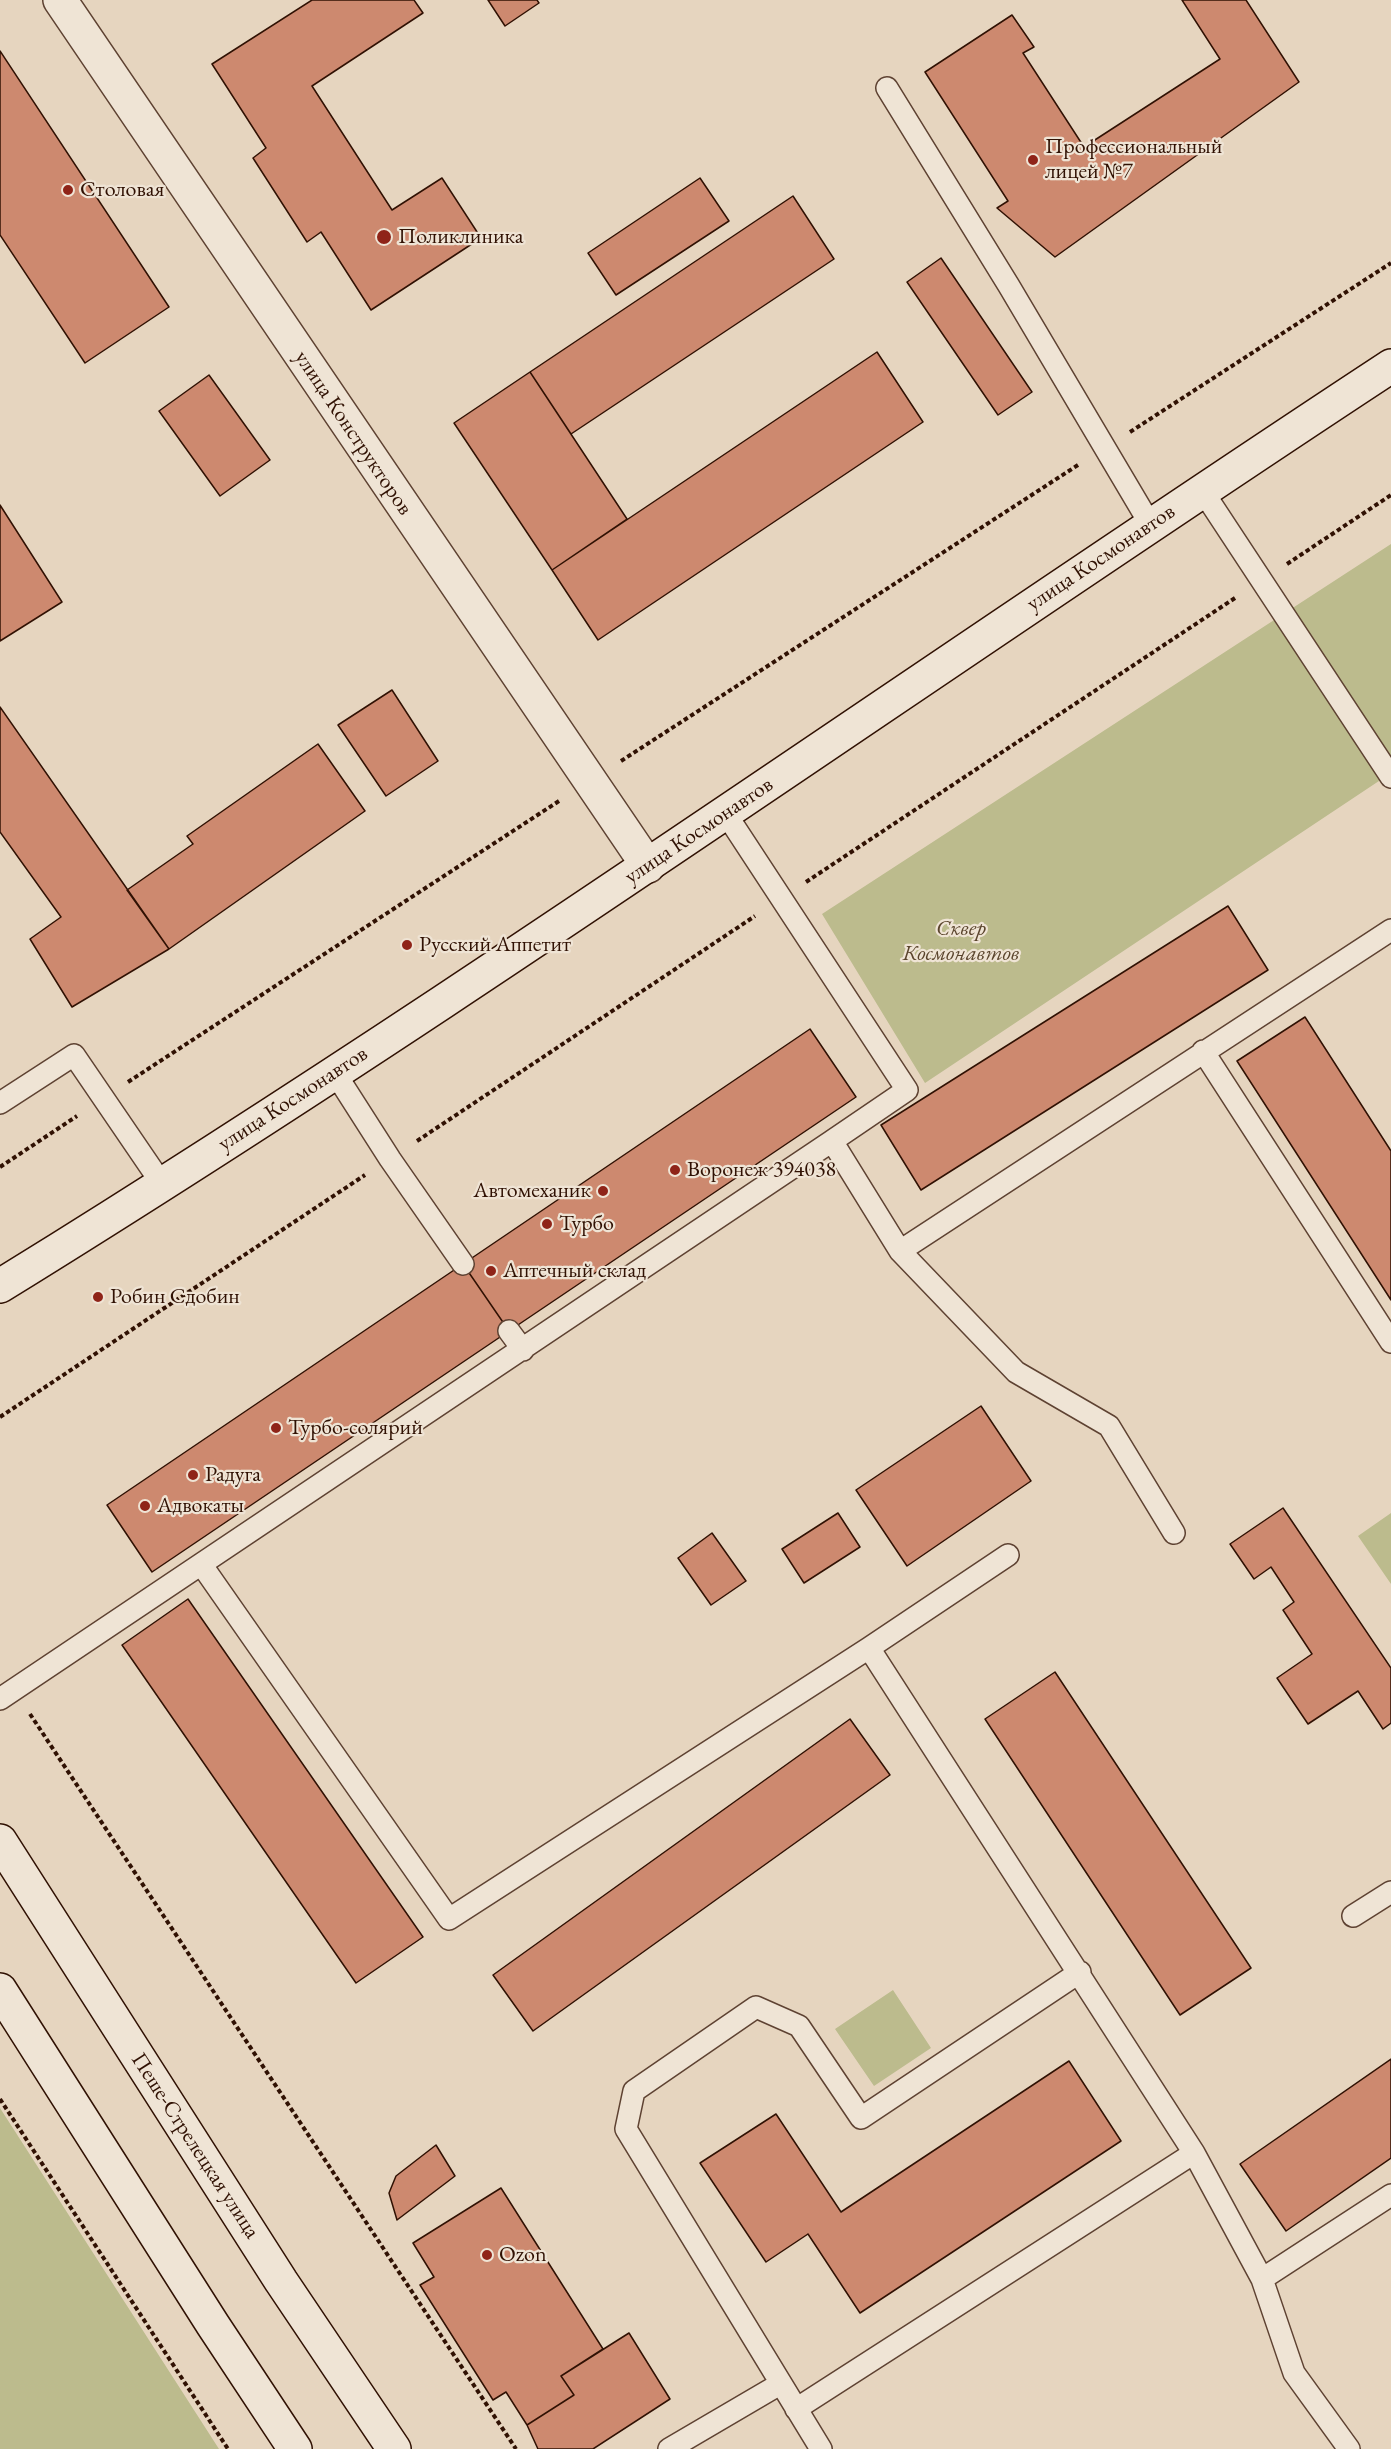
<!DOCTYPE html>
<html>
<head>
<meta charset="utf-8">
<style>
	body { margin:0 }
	canvas { display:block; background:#e6d5bf }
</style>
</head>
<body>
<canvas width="1391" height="2449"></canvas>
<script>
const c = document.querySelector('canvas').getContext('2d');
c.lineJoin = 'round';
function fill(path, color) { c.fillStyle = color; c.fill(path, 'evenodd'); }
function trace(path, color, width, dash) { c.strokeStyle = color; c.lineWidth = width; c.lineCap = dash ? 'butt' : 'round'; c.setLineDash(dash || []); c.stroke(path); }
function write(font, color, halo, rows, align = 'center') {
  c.font = font + ' "EB Garamond",serif'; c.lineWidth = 4.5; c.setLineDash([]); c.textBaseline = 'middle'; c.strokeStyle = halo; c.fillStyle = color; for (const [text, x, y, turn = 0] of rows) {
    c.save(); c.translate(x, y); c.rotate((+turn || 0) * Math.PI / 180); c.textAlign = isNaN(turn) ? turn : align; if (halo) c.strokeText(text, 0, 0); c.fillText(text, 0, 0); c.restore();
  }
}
const green = new Path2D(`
	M 1391,544 L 1391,773 L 925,1083 L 822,914 Z
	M 1391,1513 L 1391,1584 L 1358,1536 Z
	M 893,1990 L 931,2048 L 874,2086 L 835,2029 Z
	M 0,2108 L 219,2449 L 0,2449 Z`);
const building = new Path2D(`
	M 312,0 L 414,0 L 423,13 L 312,86 L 392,210 L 442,178 L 481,238 L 371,310 L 321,232 L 307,242 L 253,158 L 266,148 L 212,64 Z
	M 488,0 L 537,0 L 539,3 L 505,26 Z
	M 1182,0 L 1246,0 L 1299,82 L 1055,257 L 997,208 L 1008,201 L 925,72 L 1012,15 L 1034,47 L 1023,53 L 1084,147 L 1220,59 Z
	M 0,51 L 169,307 L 85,363 L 0,235 Z
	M 700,178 L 729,221 L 616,295 L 588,253 Z
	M 793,196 L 834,259 L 571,434 L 530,372 Z
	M 941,258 L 1032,392 L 998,415 L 907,282 Z
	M 877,352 L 923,422 L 598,640 L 552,570 Z
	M 530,372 L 627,519 L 552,570 L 454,423 Z
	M 209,375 L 270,460 L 220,496 L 159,411 Z
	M 0,505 L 62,602 L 0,641 Z
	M 392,690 L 438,761 L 386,796 L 338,725 Z
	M 0,707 L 169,949 L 72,1007 L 30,939 L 61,917 L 0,832 Z
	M 318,744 L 365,811 L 169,949 L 127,890 L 193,844 L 187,836 Z
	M 1228,906 L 1268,970 L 921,1190 L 881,1125 Z
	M 1305,1017 L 1391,1151 L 1391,1300 L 1237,1061 Z
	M 810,1029 L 856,1097 L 509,1331 L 463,1264 Z
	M 463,1264 L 509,1331 L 152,1572 L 107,1505 Z
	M 981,1406 L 1031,1481 L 907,1566 L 856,1490 Z
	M 1283,1508 L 1391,1668 L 1391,1723 L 1383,1729 L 1358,1691 L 1308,1724 L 1277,1678 L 1312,1654 L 1283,1610 L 1294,1602 L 1271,1567 L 1254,1579 L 1230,1544 Z
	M 838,1513 L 860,1547 L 804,1583 L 782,1549 Z
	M 712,1533 L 746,1581 L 711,1605 L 678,1558 Z
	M 188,1599 L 423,1937 L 356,1983 L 122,1645 Z
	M 1055,1672 L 1251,1968 L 1180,2015 L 985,1719 Z
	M 850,1719 L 890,1775 L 533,2031 L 493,1975 Z
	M 1391,2059 L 1391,2158 L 1286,2231 L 1240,2164 Z
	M 1069,2061 L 1121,2141 L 860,2313 L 808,2234 L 766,2262 L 700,2163 L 776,2114 L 841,2212 Z
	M 436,2145 L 455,2176 L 397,2220 L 389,2193 L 396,2176 Z
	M 501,2188 L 603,2349 L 561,2376 L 574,2395 L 527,2425 L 506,2392 L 493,2400 L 420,2285 L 434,2277 L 413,2243 Z
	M 629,2333 L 670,2399 L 593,2449 L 538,2449 L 527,2425 L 574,2395 L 561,2376 Z`);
const path = new Path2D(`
	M 1130,432 L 1391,263
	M 1287,564 L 1391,495
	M 621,761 L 1078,465
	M 806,882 L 1235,598
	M 128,1082 L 559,801
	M 417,1141 L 755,916
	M 0,1167 L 77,1116
	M 0,1417 L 365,1175
	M 30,1714 L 516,2449
	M 0,2099 L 228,2449`);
const service = new Path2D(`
	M 887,88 L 1009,286 L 1150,524
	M 1202,490 L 1391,777
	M 726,814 L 907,1090 L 832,1141 L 900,1251 L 1016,1372 L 1109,1426 L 1174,1533
	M 1203,1051 L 1391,1342
	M 335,1073 L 390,1159 L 463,1264
	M 0,1103 L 74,1055 L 162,1184
	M 900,1251 L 1391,930
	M 509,1331 L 523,1350
	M 201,1564 L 449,1919 L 869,1648 L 1008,1555
	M 869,1648 L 1194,2153 L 1262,2279 L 1294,2373 L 1349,2449
	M 0,1699 L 832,1141
	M 1353,1916 L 1391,1892
	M 1262,2279 L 1391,2195
	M 796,2409 L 1194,2153
	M 669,2449 L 780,2384
	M 821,2449 L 626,2129 L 634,2091 L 756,2007 L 799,2026 L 861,2118 L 1080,1972`);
const minor = new Path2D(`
	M 60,0 L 648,866`);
const secondary = new Path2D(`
	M 0,1286 C 473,994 926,671 1391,366
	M 0,1841 L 281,2281 L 394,2449
	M 0,1990 L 213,2325 L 295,2449`);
const markers = [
	[1033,160,6,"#8f2418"],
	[68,190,6,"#8f2418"],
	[384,237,8,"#8f2418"],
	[407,945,6,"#8f2418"],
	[675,1170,6,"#8f2418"],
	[603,1191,6,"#8f2418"],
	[547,1224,6,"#8f2418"],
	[491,1271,6,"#8f2418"],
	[98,1297,6,"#8f2418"],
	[276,1428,6,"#8f2418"],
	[193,1475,6,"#8f2418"],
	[145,1506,6,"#8f2418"],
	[487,2255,6,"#8f2418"]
];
const poiNames = [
	["Профессиональный",1045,147],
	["лицей №7",1045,172],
	["Столовая",80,190],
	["Поликлиника",398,237],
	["Русский Аппетит",419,945],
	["Воронеж 394038",687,1170],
	["Автомеханик",591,1191,"right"],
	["Турбо",559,1224],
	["Аптечный склад",503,1271],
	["Робин Сдобин",110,1297],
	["Турбо-солярий",288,1428],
	["Радуга",205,1475],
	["Адвокаты",157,1506],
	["Ozon",499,2255]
];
const streetNames = [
	["улица Конструкторов",353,433,56],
	["улица Космонавтов",1101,558,-34],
	["улица Космонавтов",699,831,-34],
	["улица Космонавтов",293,1099,-33],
	["Пеше-Стрелецкая улица",195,2146,57]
];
const parkNames = [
	["Сквер",961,929],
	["Космонавтов",961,954]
];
fill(green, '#bcbb8d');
fill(building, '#cd896f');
trace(building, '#301103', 1.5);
trace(service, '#5e4232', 24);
trace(minor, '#5e4232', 36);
trace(secondary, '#301103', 36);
trace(path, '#301103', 4, [4.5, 3]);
trace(service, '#efe4d5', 21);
trace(minor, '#efe4d5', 33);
trace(secondary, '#efe4d5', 33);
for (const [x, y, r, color] of markers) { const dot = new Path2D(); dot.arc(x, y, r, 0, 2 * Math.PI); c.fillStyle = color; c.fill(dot); trace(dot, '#efe4d5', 2); }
write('22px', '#301103', '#efe4d5', poiNames, 'left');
write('22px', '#301103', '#efe4d5', streetNames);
write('italic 22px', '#5a442c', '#efe4d5', parkNames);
</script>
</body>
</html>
